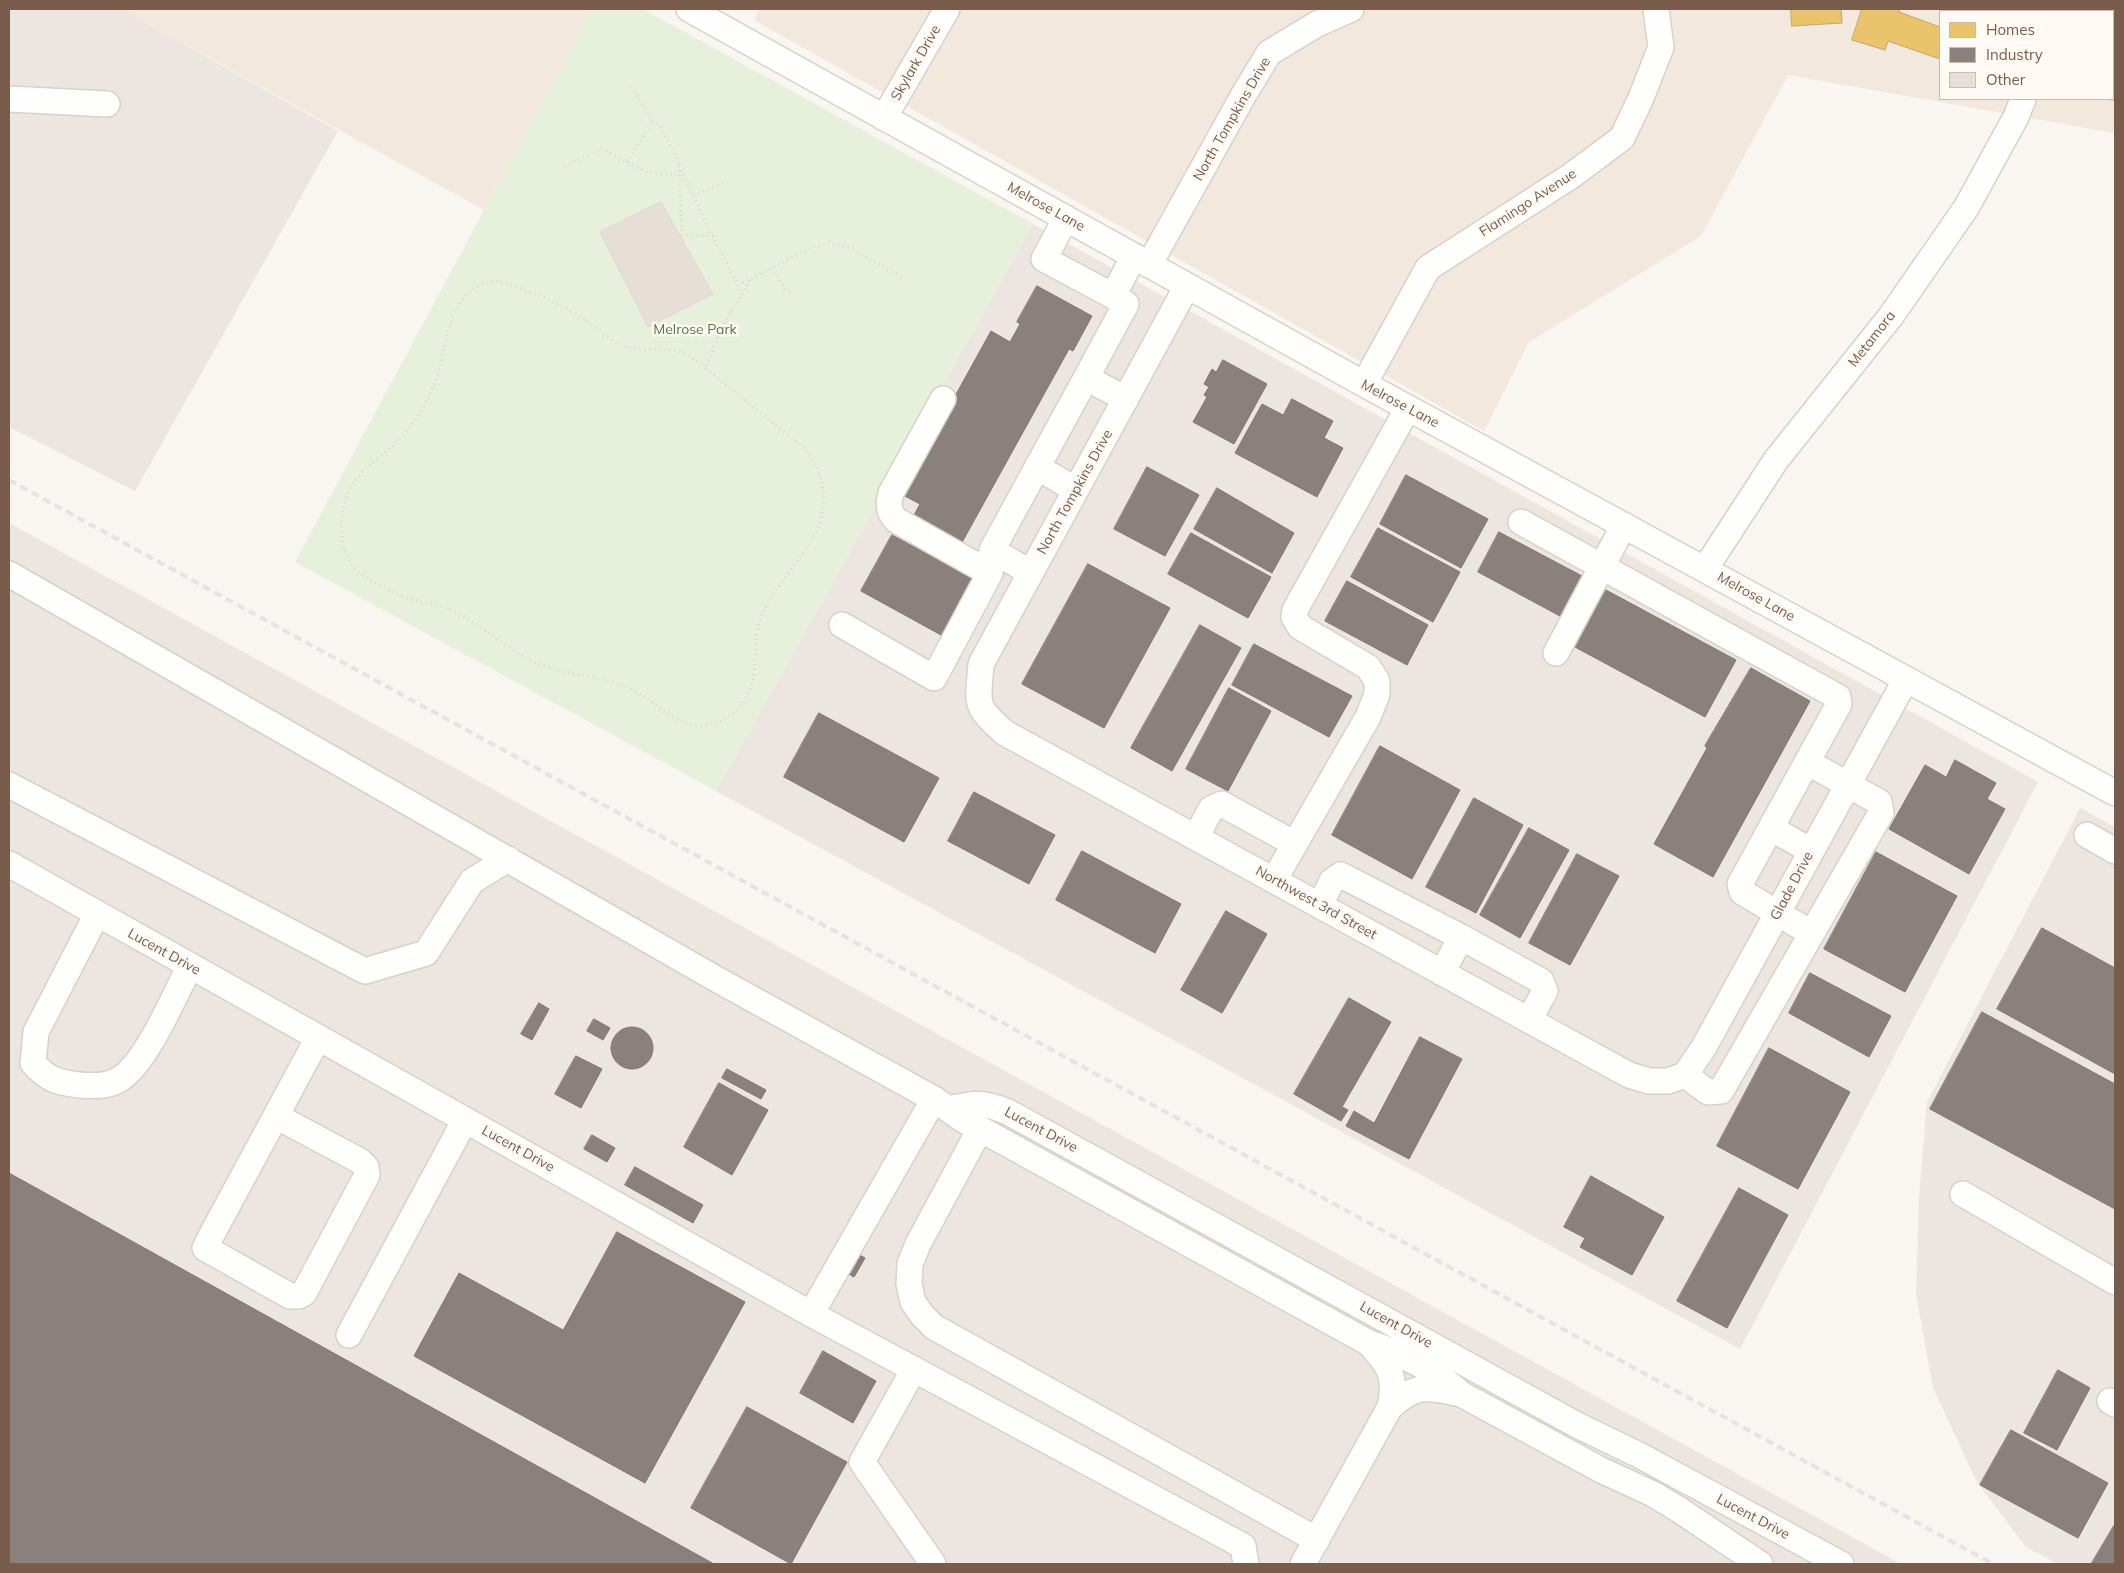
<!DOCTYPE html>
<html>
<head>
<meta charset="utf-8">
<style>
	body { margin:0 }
	#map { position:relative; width:2124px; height:1573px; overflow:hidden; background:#f9f5f0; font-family:Mulish,sans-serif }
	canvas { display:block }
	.frame { position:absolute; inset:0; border:10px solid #7a5c4d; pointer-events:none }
	.legend { position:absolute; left:1939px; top:10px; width:175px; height:90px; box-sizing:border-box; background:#fffaf3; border:1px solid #cabbb1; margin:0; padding:6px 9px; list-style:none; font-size:15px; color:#7a5c4d }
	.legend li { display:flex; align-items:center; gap:10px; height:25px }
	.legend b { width:25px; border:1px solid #cabbb1 }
</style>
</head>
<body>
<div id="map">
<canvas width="2124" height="1573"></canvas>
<div class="frame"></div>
<ul class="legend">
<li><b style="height:14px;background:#e9c46a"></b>Homes</li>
<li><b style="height:14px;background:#8a817c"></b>Industry</li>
<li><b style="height:14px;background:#e6ded7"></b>Other</li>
</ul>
</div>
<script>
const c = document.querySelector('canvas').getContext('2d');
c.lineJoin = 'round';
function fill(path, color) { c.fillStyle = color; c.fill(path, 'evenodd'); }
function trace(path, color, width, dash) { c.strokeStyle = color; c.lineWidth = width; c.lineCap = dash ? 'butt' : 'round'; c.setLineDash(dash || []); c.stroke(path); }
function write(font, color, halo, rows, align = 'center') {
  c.font = font + ' Mulish,sans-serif'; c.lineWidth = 5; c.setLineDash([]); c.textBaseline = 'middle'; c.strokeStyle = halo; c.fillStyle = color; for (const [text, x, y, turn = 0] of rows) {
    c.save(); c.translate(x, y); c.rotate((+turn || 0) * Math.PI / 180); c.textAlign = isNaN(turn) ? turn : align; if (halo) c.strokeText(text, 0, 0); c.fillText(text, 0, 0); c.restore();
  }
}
const residential = new Path2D(`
	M 121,9 L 592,9 L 484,210 Z
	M 760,9 L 2115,9 L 2115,133 L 1788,75 L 1701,236 L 1529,342 L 1484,431 L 754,20 ZM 1940,11 L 2113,11 L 2113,99 L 1940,99 Z`);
const industrial = new Path2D(`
	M 9,9 L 121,9 L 338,131 L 135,491 L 9,427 Z
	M 1033,224 L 2038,782 L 1740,1349 L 716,791 Z
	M 9,523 L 1901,1564 L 9,1564 Z
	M 2080,808 L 2115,827 L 2115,1564 L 2058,1564 L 2026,1547 L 1977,1482 L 1933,1388 L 1916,1294 L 1919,1198 L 1927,1102 Z`);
const green = new Path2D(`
	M 592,9 L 643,9 L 1033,224 L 716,791 L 295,562 Z`);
const homes = new Path2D(`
	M 1791,9 L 1841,9 L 1842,23 L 1792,26 Z
	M 1862,9 L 1900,9 L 1899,12 L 1940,27 L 1940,59 L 1888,41 L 1885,50 L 1852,40 Z
	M 2113,49 L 2115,50 L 2115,100 L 2099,99 L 2113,99 Z`);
const industry = new Path2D(`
	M 1037,286 L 1092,316 L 1073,351 L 1069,349 L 960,546 L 912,519 L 920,504 L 901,494 L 991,331 L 1010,342 L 1020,324 L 1017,322 Z
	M 1223,360 L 1267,384 L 1234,444 L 1193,422 L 1207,397 L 1204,395 L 1209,387 L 1204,384 L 1212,369 L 1216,372 Z
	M 1292,399 L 1333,421 L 1324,438 L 1343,448 L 1317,497 L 1235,453 L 1262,404 L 1283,415 Z
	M 1147,467 L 1199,495 L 1165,556 L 1114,529 Z
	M 1406,475 L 1488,519 L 1461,568 L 1380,524 Z
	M 1217,488 L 1294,533 L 1272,573 L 1194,529 Z
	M 1378,528 L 1460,572 L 1433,622 L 1351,577 Z
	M 1499,532 L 1582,576 L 1560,616 L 1478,572 Z
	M 1191,533 L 1271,577 L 1248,618 L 1168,574 Z
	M 892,535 L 972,578 L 941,635 L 861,591 Z
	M 1088,564 L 1170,608 L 1104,728 L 1022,684 Z
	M 1347,581 L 1428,625 L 1407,665 L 1325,621 Z
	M 1606,590 L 1736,660 L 1705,717 L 1575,647 Z
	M 1200,625 L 1241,648 L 1172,771 L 1131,748 Z
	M 1254,644 L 1352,696 L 1329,737 L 1232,685 Z
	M 1751,668 L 1810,701 L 1713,877 L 1654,844 L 1707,748 L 1705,746 Z
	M 1229,688 L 1271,711 L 1228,791 L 1186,769 Z
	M 819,713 L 939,778 L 904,842 L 784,777 Z
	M 1380,746 L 1460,790 L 1412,879 L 1332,835 Z
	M 1955,760 L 1996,783 L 1987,799 L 2005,809 L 1969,874 L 1889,829 L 1925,765 L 1946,777 Z
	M 974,792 L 1055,835 L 1029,884 L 948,841 Z
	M 1474,798 L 1523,825 L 1476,913 L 1426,887 Z
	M 1529,828 L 1569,850 L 1520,938 L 1480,915 Z
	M 1082,851 L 1181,904 L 1155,953 L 1056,900 Z
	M 1876,852 L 1957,896 L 1905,992 L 1824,949 Z
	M 1577,854 L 1619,876 L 1570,965 L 1529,943 Z
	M 1226,911 L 1267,934 L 1222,1013 L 1181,990 Z
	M 2042,928 L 2115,968 L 2115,1074 L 1997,1009 Z
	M 1810,973 L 1891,1016 L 1869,1057 L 1789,1013 Z
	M 1349,998 L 1391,1022 L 1342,1107 L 1348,1110 L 1341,1121 L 1294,1094 Z
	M 539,1003 L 549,1009 L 532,1040 L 521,1034 Z
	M 1982,1012 L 2115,1084 L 2115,1209 L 1930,1109 Z
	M 594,1019 L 610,1028 L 603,1040 L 587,1031 Z
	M611 1048a21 21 0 1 1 42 0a21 21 0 1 1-42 0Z
	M 1420,1037 L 1462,1059 L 1409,1159 L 1346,1126 L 1354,1111 L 1374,1123 Z
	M 1769,1048 L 1850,1092 L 1798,1189 L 1717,1146 Z
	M 576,1056 L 602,1069 L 581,1108 L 555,1094 Z
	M 727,1069 L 766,1090 L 761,1099 L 722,1078 Z
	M 719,1083 L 768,1110 L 732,1175 L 684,1147 Z
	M 592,1135 L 615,1148 L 607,1162 L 584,1149 Z
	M 635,1167 L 703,1205 L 693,1223 L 625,1185 Z
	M 9,1173 L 714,1564 L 9,1564 Z
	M 1591,1176 L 1664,1217 L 1632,1275 L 1580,1247 L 1585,1238 L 1564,1227 Z
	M 1739,1188 L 1788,1215 L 1727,1328 L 1677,1301 Z
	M 617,1232 L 745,1302 L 645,1483 L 414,1356 L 459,1273 L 563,1330 Z
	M 852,1251 L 865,1258 L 854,1277 L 841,1270 Z
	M 823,1351 L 876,1381 L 853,1423 L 800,1393 Z
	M 2058,1370 L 2090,1388 L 2057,1450 L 2024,1433 Z
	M 747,1407 L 847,1462 L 791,1564 L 691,1508 Z
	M 2011,1430 L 2108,1483 L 2078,1538 L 1980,1485 Z
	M 2115,1524 L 2115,1564 L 2094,1564 L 2092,1563 Z`);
const building = new Path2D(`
	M 661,202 L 713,294 L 648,327 L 600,232 Z`);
const path = new Path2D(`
	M 631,87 L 653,121 L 660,126 L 679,163
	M 627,162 L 653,121
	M 565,166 L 602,149 L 646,172 L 679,175
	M 693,196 L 713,236 L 682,235 L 679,163 L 693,196 L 724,182
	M 713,236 L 738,285 L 812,247 L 829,243 L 852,249 L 903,278
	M 773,267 L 785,290 L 791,293
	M 705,368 L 683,352 L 676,350 C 662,348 633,351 621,345 C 609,339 598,329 587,321 C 567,308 547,298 525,290 C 514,286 503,280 491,282 C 448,288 447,347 436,379 C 428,404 410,431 390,448 C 380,457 368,465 359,476 C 338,500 333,550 359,572 C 373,583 391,592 408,598 C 421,603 435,603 448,609 C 477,620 502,646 531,661 C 563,676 599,674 631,689 C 659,702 676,732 711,724 C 726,721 742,709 748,695 C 759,672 752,643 760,619 C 778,571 839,536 820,477 C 818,469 813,459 807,452 C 799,442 786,434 775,425 C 752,406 729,387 705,368 L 725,322 L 751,279`);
const minor = new Path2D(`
	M 689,9 L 1364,384 L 2115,793
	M 2103,9 L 2115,10
	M 2054,11 L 2054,9
	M 9,99 L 107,104
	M 884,118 L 947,9
	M 1066,218 L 1044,259 L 1113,296
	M 1149,265 L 1243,96 L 1269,53 L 1317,24 L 1351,9
	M 1187,286 L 981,664 C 978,704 973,705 1005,733 L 1629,1075 L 1649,1081 L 1668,1081 L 1685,1075 L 1704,1047 L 1906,679
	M 1364,384 L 1428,268 L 1571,176 L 1622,138 L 1641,98 L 1661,47 L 1656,9
	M 943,399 L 891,493 C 888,503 888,512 896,520 L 990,573
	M 1126,399 L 1086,378 L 1126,304 L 1113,296 L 1134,256
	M 1037,467 L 1076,490
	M 1521,522 L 1838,697 L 1839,704 L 1740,884 L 1742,892 L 1811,933
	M 1705,569 L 1776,460 L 1891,316 L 1966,208 L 2016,117 L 2023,99
	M 1031,573 L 992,550 L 1086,378
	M 9,574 L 718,980 L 934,1099 L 962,1119 L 1369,1343 C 1402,1353 1436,1371 1461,1394 L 1601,1470 L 1653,1494 L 1678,1509 L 1760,1564
	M 842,625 L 934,678 L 990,573 L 992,550
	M 1556,653 L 1624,525
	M 9,785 L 365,971 L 426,953 L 472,881 L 508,859
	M 1771,828 L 1811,851
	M 2087,835 L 2115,851
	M 1196,837 L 1211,809 L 1222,804 L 1295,844
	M 9,864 L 811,1314 L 934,1099
	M 1274,880 L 1368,717 L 1377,694 L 1377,681 L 1368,667 L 1300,627 L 1294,617 L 1295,610 L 1408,408
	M 1320,905 L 1332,881 L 1341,875 L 1461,937 L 1442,973
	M 97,914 L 36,1032 L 33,1063 C 48,1080 57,1082 79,1085 C 93,1086 107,1087 120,1079 C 147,1062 174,996 190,966
	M 1461,937 L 1541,981 L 1545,991 L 1529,1020
	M 1685,1075 L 1708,1092 L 1721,1091 L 1881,813 L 1879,802 L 1807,762
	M 948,1109 C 975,1103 982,1101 1008,1112 L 1577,1425 L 1639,1455 L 1841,1564
	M 276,1116 L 360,1161 L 366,1167 L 367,1175 L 304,1293 L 299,1296 L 290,1296 L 205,1248 L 211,1236 L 318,1038
	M 980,1129 L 918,1244 L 910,1264 L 909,1284 L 913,1302 L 922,1315 L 934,1327 L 1317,1540
	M 1963,1194 L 2115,1282
	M 811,1314 L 1243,1546 L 1246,1564
	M 349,1335 L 465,1120
	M 914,1369 L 862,1462 L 933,1564
	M 2110,1401 L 2115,1404
	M 1390,1407 C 1414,1385 1426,1386 1456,1393
	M 1303,1564 L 1390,1407 C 1397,1376 1389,1365 1369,1343`);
const rail = new Path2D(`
	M 9,480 L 1993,1564`);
const streetNames = [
	["Skylark Drive",916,63,-60],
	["North Tompkins Drive",1232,119,-60],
	["Flamingo Avenue",1528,203,-33],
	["Melrose Lane",1046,207,29],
	["Metamora",1872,339,-52],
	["Melrose Lane",1400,404,28],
	["North Tompkins Drive",1075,492,-61],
	["Melrose Lane",1756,597,29],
	["Glade Drive",1792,886,-62],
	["Northwest 3rd Street",1316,903,29],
	["Lucent Drive",164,952,29],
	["Lucent Drive",1041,1130,28],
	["Lucent Drive",518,1149,29],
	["Lucent Drive",1396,1325,29],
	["Lucent Drive",1753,1517,28]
];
const parkNames = [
	["Melrose Park",695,330]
];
fill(residential, '#f2e8de');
fill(industrial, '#ede5e0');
fill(green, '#e7f0db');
fill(homes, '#e9c46a');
trace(homes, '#c8a561', 1);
fill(industry, '#8a817c');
trace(industry, '#85766e', 1);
fill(building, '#e6ded7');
trace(building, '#e2d8d2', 1);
trace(minor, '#d7d1cb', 28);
trace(path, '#dcd5d0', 3, [1, 4]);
trace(minor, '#fefefd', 25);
trace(rail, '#e6e3e7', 4, [8, 5]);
write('14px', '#7a5c4d', '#fffaf3', streetNames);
write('14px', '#537a41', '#fffaf3', parkNames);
</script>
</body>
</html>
